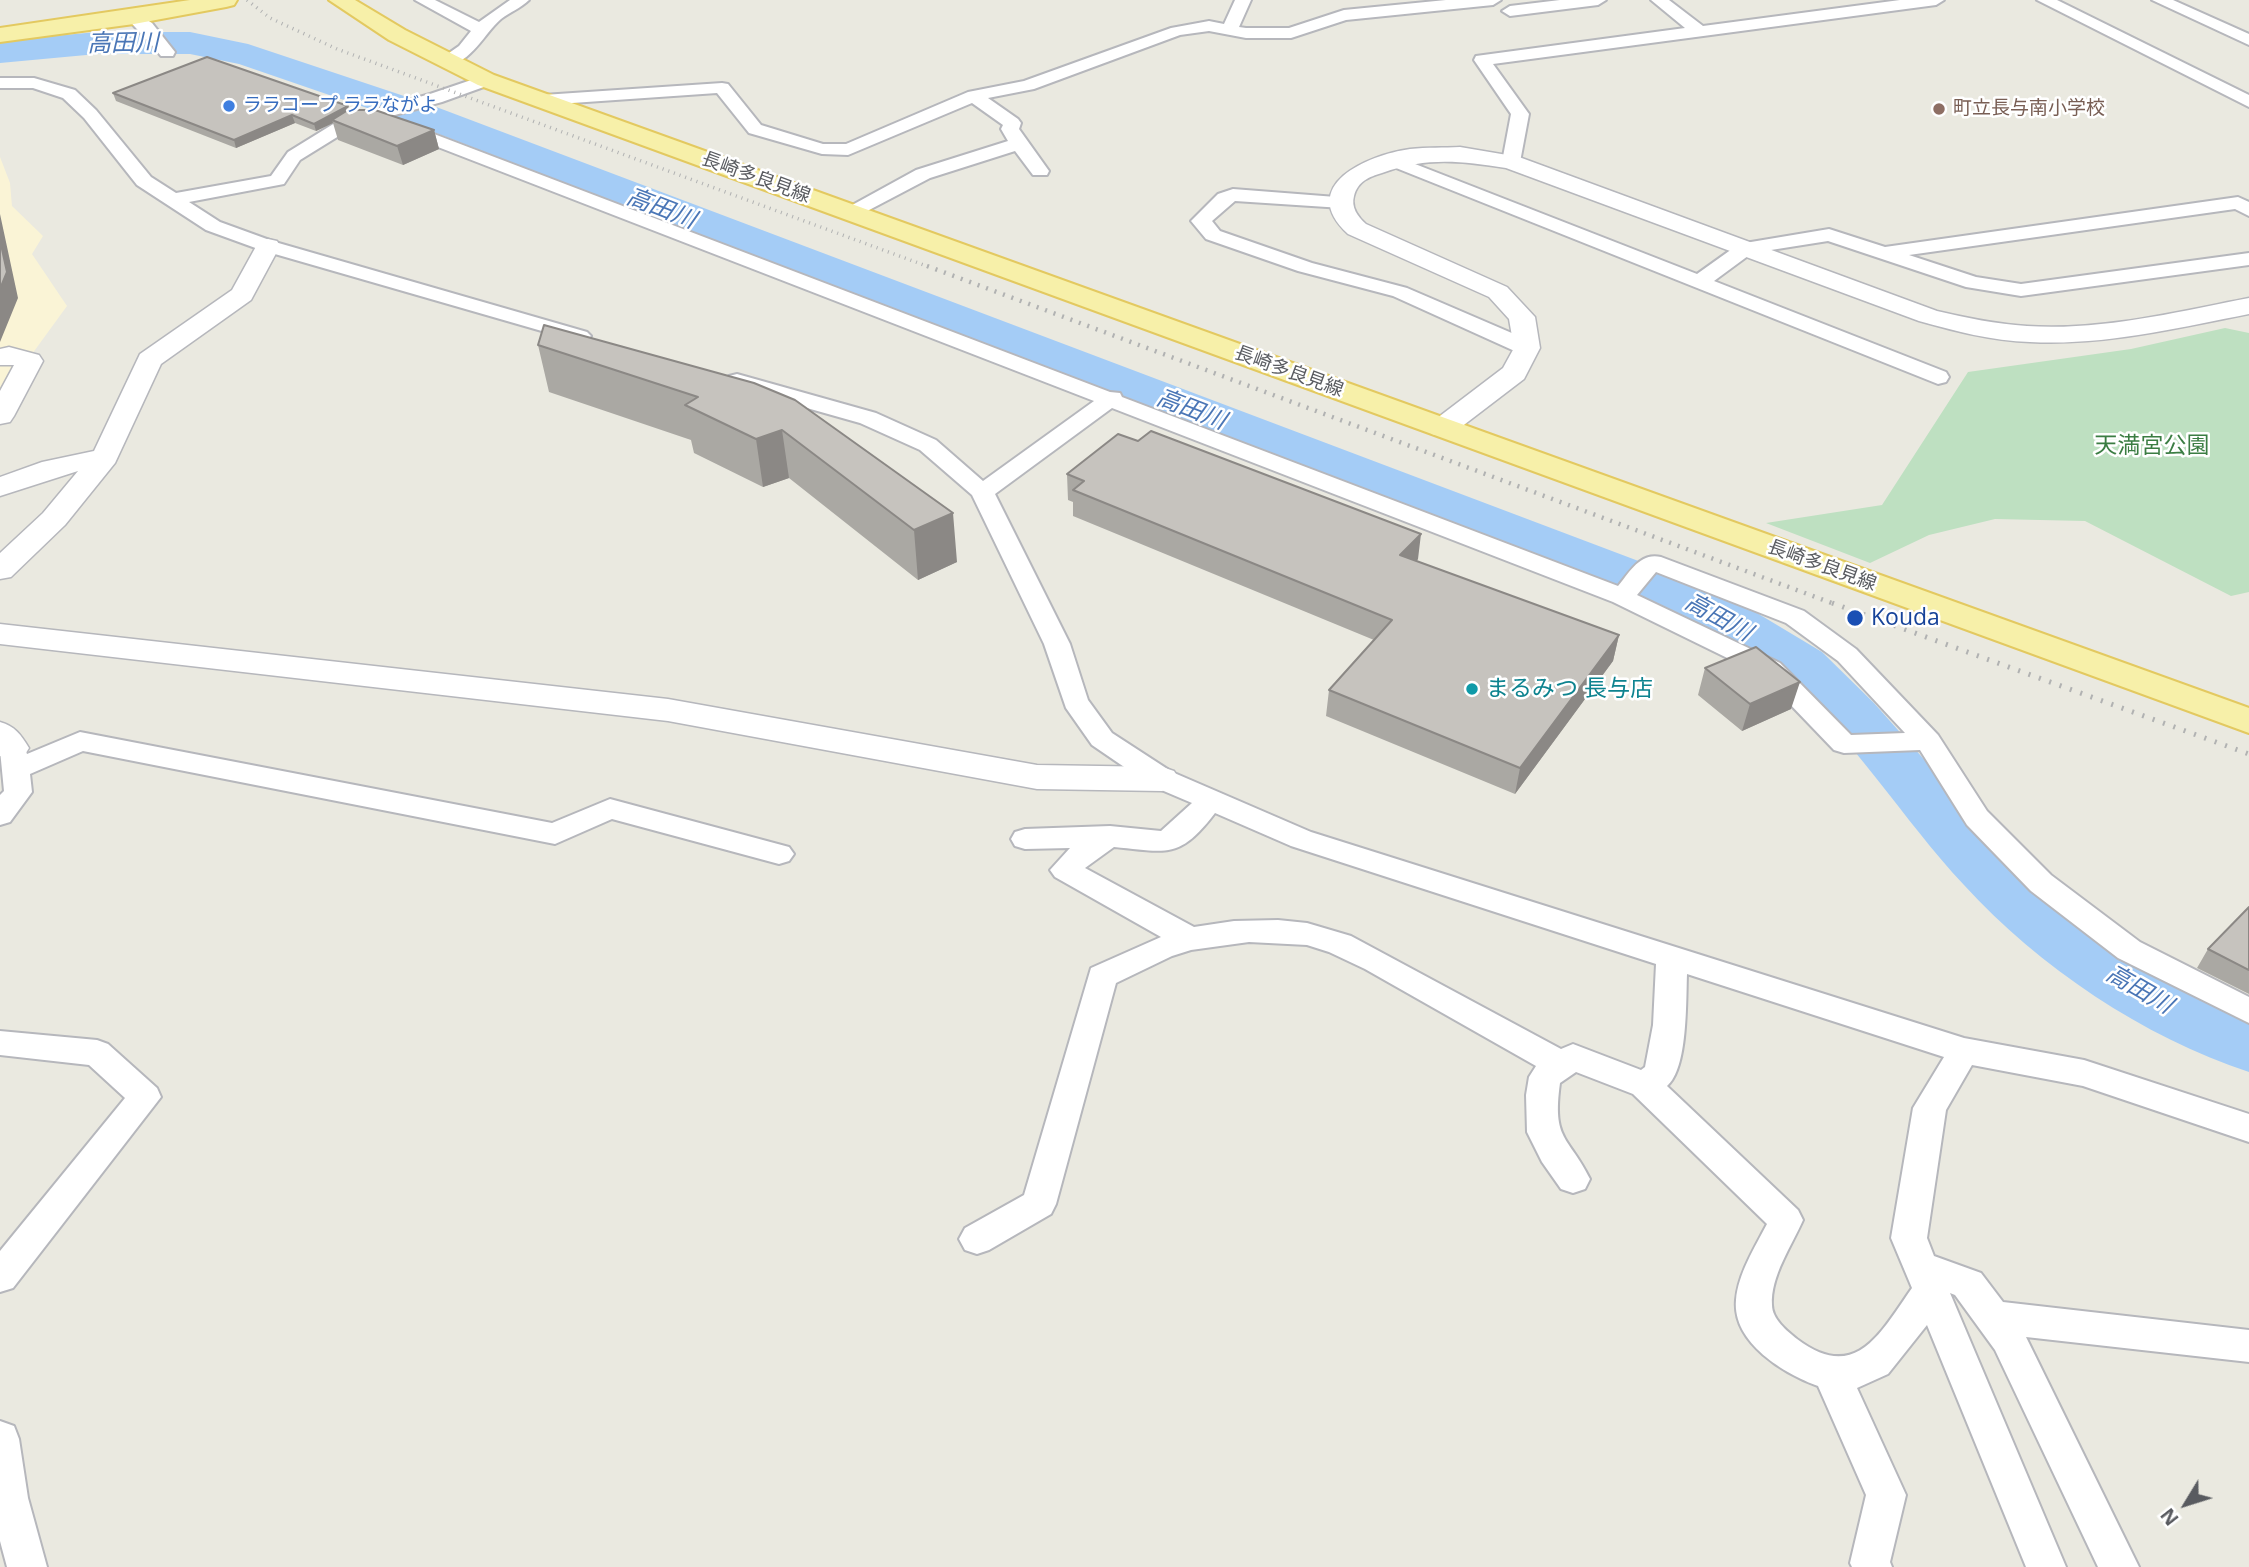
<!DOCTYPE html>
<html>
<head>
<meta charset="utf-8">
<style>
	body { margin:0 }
	#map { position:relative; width:2249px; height:1567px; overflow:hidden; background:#eae9e0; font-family:"Open Sans",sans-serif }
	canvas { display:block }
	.north { position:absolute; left:2151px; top:1469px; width:70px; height:70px; -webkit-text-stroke:5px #fff; paint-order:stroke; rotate:232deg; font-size:19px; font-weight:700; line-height:28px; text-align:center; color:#595b60 }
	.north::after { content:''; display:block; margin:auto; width:24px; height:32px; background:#595b60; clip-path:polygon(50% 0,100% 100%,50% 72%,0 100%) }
</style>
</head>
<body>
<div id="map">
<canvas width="2249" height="1567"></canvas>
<div class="north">N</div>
</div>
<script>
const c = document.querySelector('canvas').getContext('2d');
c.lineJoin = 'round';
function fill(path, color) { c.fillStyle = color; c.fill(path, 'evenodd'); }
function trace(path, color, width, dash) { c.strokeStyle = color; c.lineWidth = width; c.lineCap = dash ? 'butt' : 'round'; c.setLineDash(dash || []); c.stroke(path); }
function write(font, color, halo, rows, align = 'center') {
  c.font = font + ' "Open Sans","Noto Sans JP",sans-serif'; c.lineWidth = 5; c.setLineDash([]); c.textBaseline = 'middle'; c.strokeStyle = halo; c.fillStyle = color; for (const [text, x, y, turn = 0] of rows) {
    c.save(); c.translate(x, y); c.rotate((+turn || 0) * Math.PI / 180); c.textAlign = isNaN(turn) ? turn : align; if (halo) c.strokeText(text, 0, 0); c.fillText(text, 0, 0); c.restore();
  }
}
const commercial = new Path2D(`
	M 0,157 L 10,183 L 12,206 L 43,236 L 32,254 L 67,306 L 0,398 Z`);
const green = new Path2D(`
	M 2225,328 L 2249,333 L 2249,592 L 2231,596 L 2085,521 L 1995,519 L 1929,535 L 1870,563 L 1766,523 L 1882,505 L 1968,372 L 2131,349 Z`);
const river = new Path2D(`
	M 97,32 L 190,32 L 248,44 L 431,105 L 1702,585 L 1752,610 L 1822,652 L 1874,703 L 2008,854 L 2106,940 L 2195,991 L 2249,1015 L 2249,1072 C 2143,1037 2039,967 1964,885 C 1902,819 1854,737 1783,678 C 1748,649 1704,629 1664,609 L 405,121 L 239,64 L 190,54 L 97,54 L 0,63 L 0,41 Z`);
const minor = new Path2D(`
	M 415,0 L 435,0 L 479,22 L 510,0 L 529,0 C 521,8 510,12 501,19 C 484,33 468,70 441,64 L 439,60 L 459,46 L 471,31 Z
	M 1235,0 L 1251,0 L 1239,27 L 1246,28 L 1289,28 L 1344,10 L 1446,0 L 1501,0 L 1493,5 L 1346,20 L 1291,38 L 1246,38 L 1209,31 L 1180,35 L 1034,89 L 988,98 L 1018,119 L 1021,123 L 1019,129 L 1049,171 L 1047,175 L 1033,175 L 1015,151 L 930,178 L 852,219 L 845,217 L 842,213 L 845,209 L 916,170 L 1008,141 L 1001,129 L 1003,125 L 972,103 L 848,155 L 822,154 L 749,133 L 717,93 L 543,105 L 534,100 L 543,95 L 722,83 L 728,84 L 761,125 L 823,144 L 846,144 L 968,92 L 1024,81 L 1171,28 L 1209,21 L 1224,24 Z
	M 1560,0 L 1606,0 L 1598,5 L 1510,16 L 1502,11 L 1510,6 Z
	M 1651,0 L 1669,0 L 1703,26 L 1900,0 L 1944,0 L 1936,5 L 1493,64 L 1529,114 L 1520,162 L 1511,168 L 1505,166 L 1502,162 L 1511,114 L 1474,60 L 1476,56 L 1685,28 Z
	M 2037,0 L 2057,0 L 2249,95 L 2249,107 Z
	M 2152,0 L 2173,0 L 2249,34 L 2249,45 Z
	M 134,12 L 152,23 L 175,52 L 173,56 L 161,56 C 150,42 137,30 126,17 L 128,14 Z
	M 486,75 L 492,76 L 495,80 L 492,84 L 442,102 L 355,126 L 300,160 L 284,184 L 189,202 L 220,222 L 275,242 L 587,332 L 591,336 L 587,340 L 573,340 L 261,250 L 206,230 L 137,185 L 84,118 L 63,98 L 33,88 L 0,88 L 0,78 L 34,78 L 75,90 L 96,110 L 151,177 L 176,193 L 271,176 L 288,152 L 343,118 L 430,94 Z
	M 400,121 L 1110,392 L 1120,393 L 1122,397 L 1618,586 C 1630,572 1640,552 1661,557 L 1804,611 L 1856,649 L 1938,735 L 1987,811 L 2051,875 L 2140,942 L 2249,997 L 2249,1023 L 2118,958 L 2031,891 L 1967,825 L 1920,750 L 1844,753 L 1834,750 L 1762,675 L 1613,602 L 1112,408 L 995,494 L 1070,644 L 1088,700 L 1112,733 L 1172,772 L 1311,832 L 1964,1038 L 2084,1060 L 2249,1114 L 2249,1142 L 2083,1086 L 1972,1065 L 1946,1110 L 1927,1238 L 1934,1256 L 1981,1273 L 2003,1302 L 2249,1330 L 2249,1362 L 2026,1337 L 2139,1567 L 2098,1567 L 1995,1350 L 1955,1295 L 1950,1293 L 2066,1567 L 2026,1567 L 1927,1325 L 1888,1374 L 1857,1388 L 1906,1495 L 1890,1562 L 1892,1567 L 1852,1567 L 1850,1563 L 1866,1495 L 1818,1386 C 1785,1374 1732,1343 1736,1300 C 1738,1274 1755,1247 1767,1224 L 1633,1094 L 1576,1072 L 1560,1083 C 1552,1141 1568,1135 1590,1179 L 1585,1189 L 1573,1193 L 1561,1189 L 1542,1162 L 1527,1132 L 1526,1095 L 1529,1077 L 1536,1066 L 1365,969 L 1329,952 L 1307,945 L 1249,942 L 1191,950 L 1172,956 L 1116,983 L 1056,1204 L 1051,1214 L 989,1250 L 977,1254 L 965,1250 L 959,1239 L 965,1228 L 1024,1195 L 1091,968 L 1161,937 L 1055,877 L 1050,870 L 1070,848 L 1025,849 L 1015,846 L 1011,839 L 1015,832 L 1025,829 L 1110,826 L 1161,831 L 1192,803 L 1152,786 L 1092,745 L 1066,708 L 1044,644 L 972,495 L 920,450 L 860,423 L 729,386 L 726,381 L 729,376 L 737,374 L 876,413 L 936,440 L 983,481 L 1094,401 L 394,130 L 391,126 ZM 1656,572 L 1786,623 L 1838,661 L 1905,733 L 1851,735 L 1780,663 L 1637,595 ZM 1215,813 L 1291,846 L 1656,964 L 1653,1025 L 1645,1067 L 1641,1070 L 1573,1044 L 1561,1049 L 1351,936 L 1307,923 L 1278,920 L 1234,921 L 1194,927 L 1085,868 L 1114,847 C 1167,852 1179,860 1215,813 ZM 1687,974 L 1944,1057 L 1913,1108 L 1891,1238 L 1912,1288 C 1881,1332 1856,1384 1797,1339 C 1787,1331 1772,1319 1772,1305 C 1770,1277 1792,1245 1803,1220 L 1798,1210 L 1667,1086 C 1688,1069 1686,1000 1687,974 Z
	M 1392,155 L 1697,274 L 1739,244 L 1829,229 L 1885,247 L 2238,197 L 2249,202 L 2249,216 L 2235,209 L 1909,255 L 1976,277 L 2021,284 L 2249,253 L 2249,265 L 2021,296 L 1966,287 L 1828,241 L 1752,253 L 1714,281 L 1946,372 L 1949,377 L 1946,382 L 1938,384 L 1386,164 L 1383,160 L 1386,156 Z
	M 1233,189 L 1349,198 L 1351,202 L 1342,208 L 1235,201 L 1212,221 L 1220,231 L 1312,263 L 1407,288 L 1535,343 L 1538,348 L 1535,353 L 1519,353 L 1393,296 L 1298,271 L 1206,239 L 1191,221 L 1218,194 Z
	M 80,732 L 552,823 L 610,799 L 789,847 L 794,854 L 789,861 L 779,864 L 612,819 L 555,844 L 83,751 L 30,774 L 32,792 L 10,822 L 0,825 L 0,795 L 4,791 L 0,750 L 3,744 L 13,742 L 23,744 L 27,754 Z
	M 0,1031 L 97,1040 L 108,1044 L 157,1088 L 161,1097 L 13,1288 L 0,1292 L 0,1251 L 125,1098 L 89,1065 L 0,1055 Z
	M 0,1421 L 14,1426 L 19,1439 L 28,1498 L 47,1567 L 7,1567 L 0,1541 Z`);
const tertiary = new Path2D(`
	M 1460,147 L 1519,157 L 1937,311 C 1967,318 1996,324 2027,326 C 2100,331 2177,312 2249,298 L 2249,314 C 2178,328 2103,346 2030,342 C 1992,341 1955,331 1919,321 L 1506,168 C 1459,161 1428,157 1382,173 C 1369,177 1358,181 1354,196 C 1351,207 1357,216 1366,224 L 1507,287 L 1535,317 L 1540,348 L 1524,379 L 1452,434 L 1442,436 L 1432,434 L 1428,428 L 1432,422 L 1503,368 L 1514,348 L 1509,319 L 1489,297 L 1348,234 C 1296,186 1367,155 1410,149 C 1427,147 1444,148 1460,147 Z
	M 268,239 L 277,241 L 280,246 L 251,300 L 161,364 L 115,463 L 65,525 L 11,577 L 0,579 L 0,553 L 43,513 L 78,471 L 0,496 L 0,477 L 42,462 L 94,451 L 140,354 L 232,290 L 259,241 Z
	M 9,347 L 39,355 L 43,361 L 14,416 L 10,422 L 0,424 L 0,391 L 14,365 L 0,365 L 0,349 Z
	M 0,624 L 668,699 L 1037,765 L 1162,767 L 1174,771 L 1179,779 L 1174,787 L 1162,791 L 1037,789 L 668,721 L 0,644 Z
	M 0,722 C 15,726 21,735 29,748 L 24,756 L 12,759 L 0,756 Z`);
const primary = new Path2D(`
	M 190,0 L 237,0 L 234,5 L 226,7 L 134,24 L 0,42 L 0,28 Z
	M 329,0 L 355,0 L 405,30 L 494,75 L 2249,708 L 2249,733 L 478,85 L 389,40 Z`);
const railFar2 = new Path2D(`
	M 247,0 L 270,18 L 337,49 L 932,268`);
const railFar1 = new Path2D(`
	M 927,266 L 1837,605`);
const rail = new Path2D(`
	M 1832,603 L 2249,754`);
const wall = new Path2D(`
	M 113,93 L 350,110 L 434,130 L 439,149 L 403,165 L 338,140 L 333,123 L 316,131 L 295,123 L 236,148 L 116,101 Z
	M 538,345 L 754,383 L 957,562 L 918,580 L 789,478 L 763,487 L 694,453 L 691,440 L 549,392 Z
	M 1067,474 L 1418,559 L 1417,561 L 1619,635 L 1613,661 L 1515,794 L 1326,716 L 1329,690 L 1374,640 L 1073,516 L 1073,502 L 1068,500 Z
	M 1705,668 L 1791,709 L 1742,731 L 1698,695 Z
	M 2249,907 L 2249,994 L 2197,968 L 2208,949 Z`);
const shadedWall = new Path2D(`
	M 348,106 L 350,113 L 332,120 L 333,123 L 316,131 L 314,124 Z
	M 292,115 L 295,123 L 236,148 L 234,140 Z
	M 434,130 L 439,149 L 403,165 L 397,146 Z
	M 0,214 L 18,298 L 0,342 Z
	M 782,430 L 789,478 L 763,487 L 756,439 Z
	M 953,513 L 957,562 L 918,580 L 914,530 Z
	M 1421,534 L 1418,559 L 1397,580 L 1400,555 Z
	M 1619,635 L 1613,661 L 1515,794 L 1520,768 Z
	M 1800,682 L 1791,709 L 1742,731 L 1750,704 Z`);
const building = new Path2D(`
	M 207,57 L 348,106 L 314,124 L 292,115 L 234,140 L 113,93 Z
	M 348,110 L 375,110 L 434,130 L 397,146 L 332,120 Z
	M 0,240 L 7,272 L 0,289 Z
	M 544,325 L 754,383 L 795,400 L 953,513 L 914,530 L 782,430 L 756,439 L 685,405 L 698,397 L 538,345 Z
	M 1151,431 L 1421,534 L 1400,555 L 1619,635 L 1520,768 L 1329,690 L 1392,620 L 1073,490 L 1084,481 L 1067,474 L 1118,434 L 1138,441 Z
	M 1756,647 L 1800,682 L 1750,704 L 1705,668 Z
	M 2249,907 L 2249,970 L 2208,949 Z`);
const markers = [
	[229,106,7,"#3f7fe0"],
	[1939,109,7,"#8d6e63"],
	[1855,618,9,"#1a4fb4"],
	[1472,689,7,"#0f9aa8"]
];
const farShopnames = [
	["ララコープ ララながよ",243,106]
];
const farEducationnames = [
	["町立長与南小学校",1953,109]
];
const farStreetnames = [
	["長崎多良見線",756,178,20],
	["長崎多良見線",1289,372,20],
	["長崎多良見線",1822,566,20]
];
const parkNames = [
	["天満宮公園",2152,446]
];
const transitNames = [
	["Kouda",1871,618]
];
const cultureNames = [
	["まるみつ 長与店",1486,689]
];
const waterNames = [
	["高田川",123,44,-1],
	["高田川",661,209,21],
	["高田川",1191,410,21],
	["高田川",1718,618,29],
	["高田川",2139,990,30]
];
fill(commercial, '#faf4d6');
fill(green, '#bee0c1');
fill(river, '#a4ccf6');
trace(minor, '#b6b7bc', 4);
trace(tertiary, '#b6b7bc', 3);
trace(primary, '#e3c960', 4);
fill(minor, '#fff');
fill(tertiary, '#fff');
fill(primary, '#f7f0a9');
trace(railFar2, '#b1b2b2', 3.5, [1, 5]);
trace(railFar1, '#b1b2b2', 4.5, [2, 7]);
trace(rail, '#b1b2b2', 5, [2, 9]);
fill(wall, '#aaa8a3');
fill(shadedWall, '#8b8885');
fill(building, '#c6c3be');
trace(building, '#8b8885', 2);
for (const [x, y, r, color] of markers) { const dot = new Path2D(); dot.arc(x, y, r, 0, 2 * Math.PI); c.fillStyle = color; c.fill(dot); trace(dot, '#fff', 2.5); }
write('19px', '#366cbe', '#fff', farShopnames, 'left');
write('19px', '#785e54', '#fff', farEducationnames, 'left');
write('19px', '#595b60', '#fff', farStreetnames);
write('23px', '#3b7d43', '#fff', parkNames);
write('23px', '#164399', '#fff', transitNames, 'left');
write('23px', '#0d838f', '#fff', cultureNames, 'left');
write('italic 24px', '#4a76b6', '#fff', waterNames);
</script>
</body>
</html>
